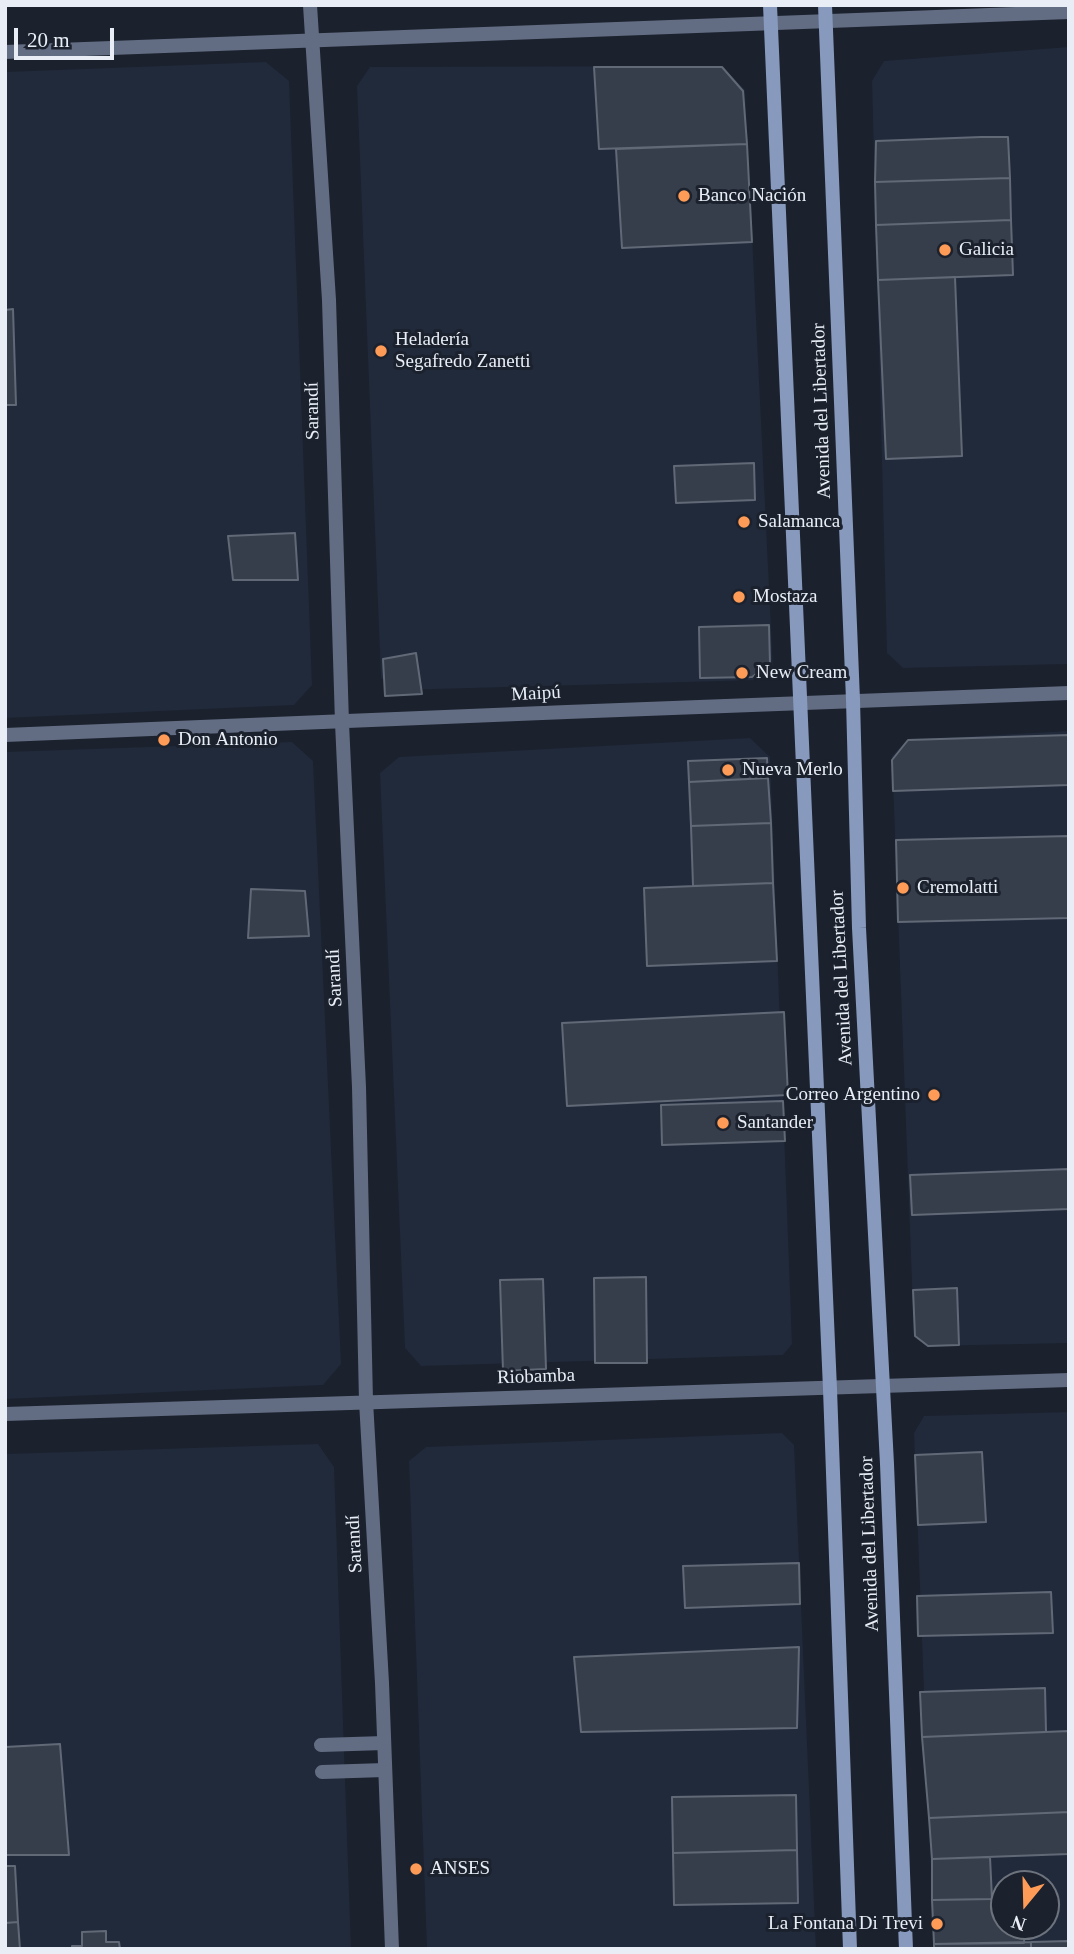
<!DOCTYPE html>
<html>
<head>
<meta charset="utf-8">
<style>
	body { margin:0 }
	#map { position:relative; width:1074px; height:1954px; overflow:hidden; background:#1b212d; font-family:"Times New Roman",serif }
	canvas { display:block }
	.frame { position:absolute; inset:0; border:7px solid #e9eef6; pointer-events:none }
	.north { position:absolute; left:990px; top:1870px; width:70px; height:70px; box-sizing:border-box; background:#1b212d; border:2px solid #6d737d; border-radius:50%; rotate:199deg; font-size:19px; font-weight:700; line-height:28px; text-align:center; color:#e9eef6 }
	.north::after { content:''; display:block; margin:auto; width:24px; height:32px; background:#fe9c57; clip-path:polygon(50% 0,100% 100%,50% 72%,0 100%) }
	.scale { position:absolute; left:14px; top:28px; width:100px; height:32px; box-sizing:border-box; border:4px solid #e9eef6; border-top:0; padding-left:9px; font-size:21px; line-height:24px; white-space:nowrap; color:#e9eef6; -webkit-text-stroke:5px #1b212d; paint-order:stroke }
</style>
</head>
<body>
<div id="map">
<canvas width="1074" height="1954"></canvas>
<div class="frame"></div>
<div class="north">N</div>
<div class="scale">20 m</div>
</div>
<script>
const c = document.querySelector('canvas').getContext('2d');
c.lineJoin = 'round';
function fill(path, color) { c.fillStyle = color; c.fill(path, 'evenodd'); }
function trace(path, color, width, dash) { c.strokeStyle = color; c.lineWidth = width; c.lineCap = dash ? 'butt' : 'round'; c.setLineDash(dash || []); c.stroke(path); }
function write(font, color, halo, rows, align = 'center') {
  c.font = font + ' "Times New Roman",serif'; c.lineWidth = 6; c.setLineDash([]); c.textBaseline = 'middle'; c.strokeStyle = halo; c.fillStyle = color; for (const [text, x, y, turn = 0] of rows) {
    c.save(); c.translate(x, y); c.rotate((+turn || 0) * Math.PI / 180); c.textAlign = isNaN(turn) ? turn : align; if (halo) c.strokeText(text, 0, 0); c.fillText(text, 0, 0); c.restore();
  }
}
const built = new Path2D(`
	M 1069,47 L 1069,664 L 903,668 L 887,653 L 872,81 L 884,61 Z
	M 266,62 L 289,81 L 312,685 L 294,705 L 5,718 L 5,72 Z
	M 722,66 L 745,90 L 773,670 L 759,680 L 398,690 L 381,678 L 357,86 L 370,67 Z
	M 1069,731 L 1069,1343 L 928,1346 L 914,1335 L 892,756 L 907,740 Z
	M 750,738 L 770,757 L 792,1344 L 783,1355 L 421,1366 L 405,1348 L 380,773 L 399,757 Z
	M 292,742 L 313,761 L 341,1364 L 323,1385 L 5,1399 L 5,752 Z
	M 1069,1412 L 1069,1949 L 934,1949 L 914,1433 L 924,1416 ZM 1004,1884 L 1046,1884 L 1046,1926 L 1004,1926 Z
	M 782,1433 L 794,1445 L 816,1949 L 427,1949 L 409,1461 L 426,1447 Z
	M 318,1444 L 334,1467 L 351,1949 L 5,1949 L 5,1454 Z`);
const building = new Path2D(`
	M 594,67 L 722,67 L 743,91 L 747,144 L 599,149 Z
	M 981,137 L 1008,137 L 1010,178 L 875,182 L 876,141 Z
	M 747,144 L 752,242 L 622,248 L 616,149 Z
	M 1010,178 L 1011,220 L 876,225 L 875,182 Z
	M 1011,220 L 1013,275 L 878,280 L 876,225 Z
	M 955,277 L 962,456 L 886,459 L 878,280 Z
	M 13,309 L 16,405 L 5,405 L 5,310 Z
	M 754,463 L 755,500 L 676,503 L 674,466 Z
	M 295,533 L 298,580 L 233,580 L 228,536 Z
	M 769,625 L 770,664 L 752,677 L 700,678 L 699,627 Z
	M 416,653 L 422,694 L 385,696 L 383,659 Z
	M 1069,735 L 1069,785 L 893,791 L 892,760 L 908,740 Z
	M 767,758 L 768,778 L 689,782 L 688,761 Z
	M 768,778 L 771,823 L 691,826 L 689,782 Z
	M 771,823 L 773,883 L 693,886 L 691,826 Z
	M 1069,836 L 1069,918 L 898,922 L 896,840 Z
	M 773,883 L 777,961 L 647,966 L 644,888 Z
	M 251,889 L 305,891 L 309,936 L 248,938 Z
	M 784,1012 L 788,1095 L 567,1106 L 562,1023 Z
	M 783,1101 L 785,1141 L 662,1145 L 661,1105 Z
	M 1069,1169 L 1069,1209 L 912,1215 L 910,1175 Z
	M 646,1277 L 647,1363 L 595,1363 L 594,1278 Z
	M 543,1279 L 546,1369 L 503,1371 L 500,1280 Z
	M 957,1288 L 959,1345 L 928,1346 L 915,1336 L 913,1290 Z
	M 982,1452 L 986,1522 L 918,1525 L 915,1455 Z
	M 799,1563 L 800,1604 L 685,1608 L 683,1566 Z
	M 1051,1592 L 1053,1633 L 918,1636 L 917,1596 Z
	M 799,1647 L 797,1728 L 581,1732 L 574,1657 Z
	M 1045,1688 L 1046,1732 L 922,1737 L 920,1692 Z
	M 1069,1731 L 1069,1812 L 929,1818 L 922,1737 Z
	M 60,1744 L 69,1855 L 5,1855 L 5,1747 Z
	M 796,1795 L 797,1850 L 673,1853 L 672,1797 Z
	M 1069,1812 L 1069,1854 L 932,1859 L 929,1818 Z
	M 797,1850 L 798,1903 L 674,1905 L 673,1853 Z
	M 990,1857 L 992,1899 L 932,1900 L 932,1859 Z
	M 5,1866 L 15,1866 L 18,1922 L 5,1923 Z
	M 992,1899 L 1004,1899 L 1004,1926 L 1025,1926 L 1024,1943 L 934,1944 L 932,1900 Z
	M 18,1922 L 20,1949 L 5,1949 L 5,1923 Z
	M 106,1931 L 106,1942 L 119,1942 L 120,1949 L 72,1949 L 72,1946 L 82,1946 L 82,1932 Z
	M 1069,1941 L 1069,1949 L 1031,1949 L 1031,1942 Z
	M 1031,1942 L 1031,1949 L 934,1949 L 934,1944 Z`);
const service = new Path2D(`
	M 321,1745 L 384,1743
	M 322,1772 L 385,1770`);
const minor = new Path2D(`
	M 310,5 L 329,300 L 342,723 L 359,1087 L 366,1401 L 382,1683 L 392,1949
	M 5,52 L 1069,12
	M 5,735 C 360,722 714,704 1069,693
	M 5,1414 L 1069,1380`);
const secondary = new Path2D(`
	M 770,5 L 830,1389 L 850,1949
	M 825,5 L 853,700 L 859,928 L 887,1464 L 906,1949`);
const markers = [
	[684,196,7,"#fe9c57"],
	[945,250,7,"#fe9c57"],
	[381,351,7,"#fe9c57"],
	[744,522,7,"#fe9c57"],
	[739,597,7,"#fe9c57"],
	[742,673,7,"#fe9c57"],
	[164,740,7,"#fe9c57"],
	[728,770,7,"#fe9c57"],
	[903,888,7,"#fe9c57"],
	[934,1095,7,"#fe9c57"],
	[723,1123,7,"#fe9c57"],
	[416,1869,7,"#fe9c57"],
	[937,1924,7,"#fe9c57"]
];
const poiNames = [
	["Banco Nación",698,196],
	["Galicia",959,250],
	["Heladería",395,340],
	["Segafredo Zanetti",395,362],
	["Salamanca",758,522],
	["Mostaza",753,597],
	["New Cream",756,673],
	["Don Antonio",178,740],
	["Nueva Merlo",742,770],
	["Cremolatti",917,888],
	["Correo Argentino",920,1095,"right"],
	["Santander",737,1123],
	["ANSES",430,1869],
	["La Fontana Di Trevi",923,1924,"right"]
];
const streetNames = [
	["Sarandí",313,411,-91],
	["Avenida del Libertador",822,411,-92],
	["Maipú",536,694,-3],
	["Sarandí",335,978,-93],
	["Avenida del Libertador",842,978,-93],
	["Riobamba",536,1377,-2],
	["Sarandí",355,1544,-93],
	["Avenida del Libertador",870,1544,-92]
];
fill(built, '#212a3b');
fill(building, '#373e4b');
trace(building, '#616977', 2);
trace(service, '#626d83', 14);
trace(minor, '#626d83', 14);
trace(secondary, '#8799bc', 14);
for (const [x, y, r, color] of markers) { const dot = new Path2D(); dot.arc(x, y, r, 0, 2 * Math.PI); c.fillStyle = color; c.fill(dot); trace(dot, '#1b212d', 2.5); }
write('19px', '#e9eef6', '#1b212d', poiNames, 'left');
write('19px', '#e9eef6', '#1b212d', streetNames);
</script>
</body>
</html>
